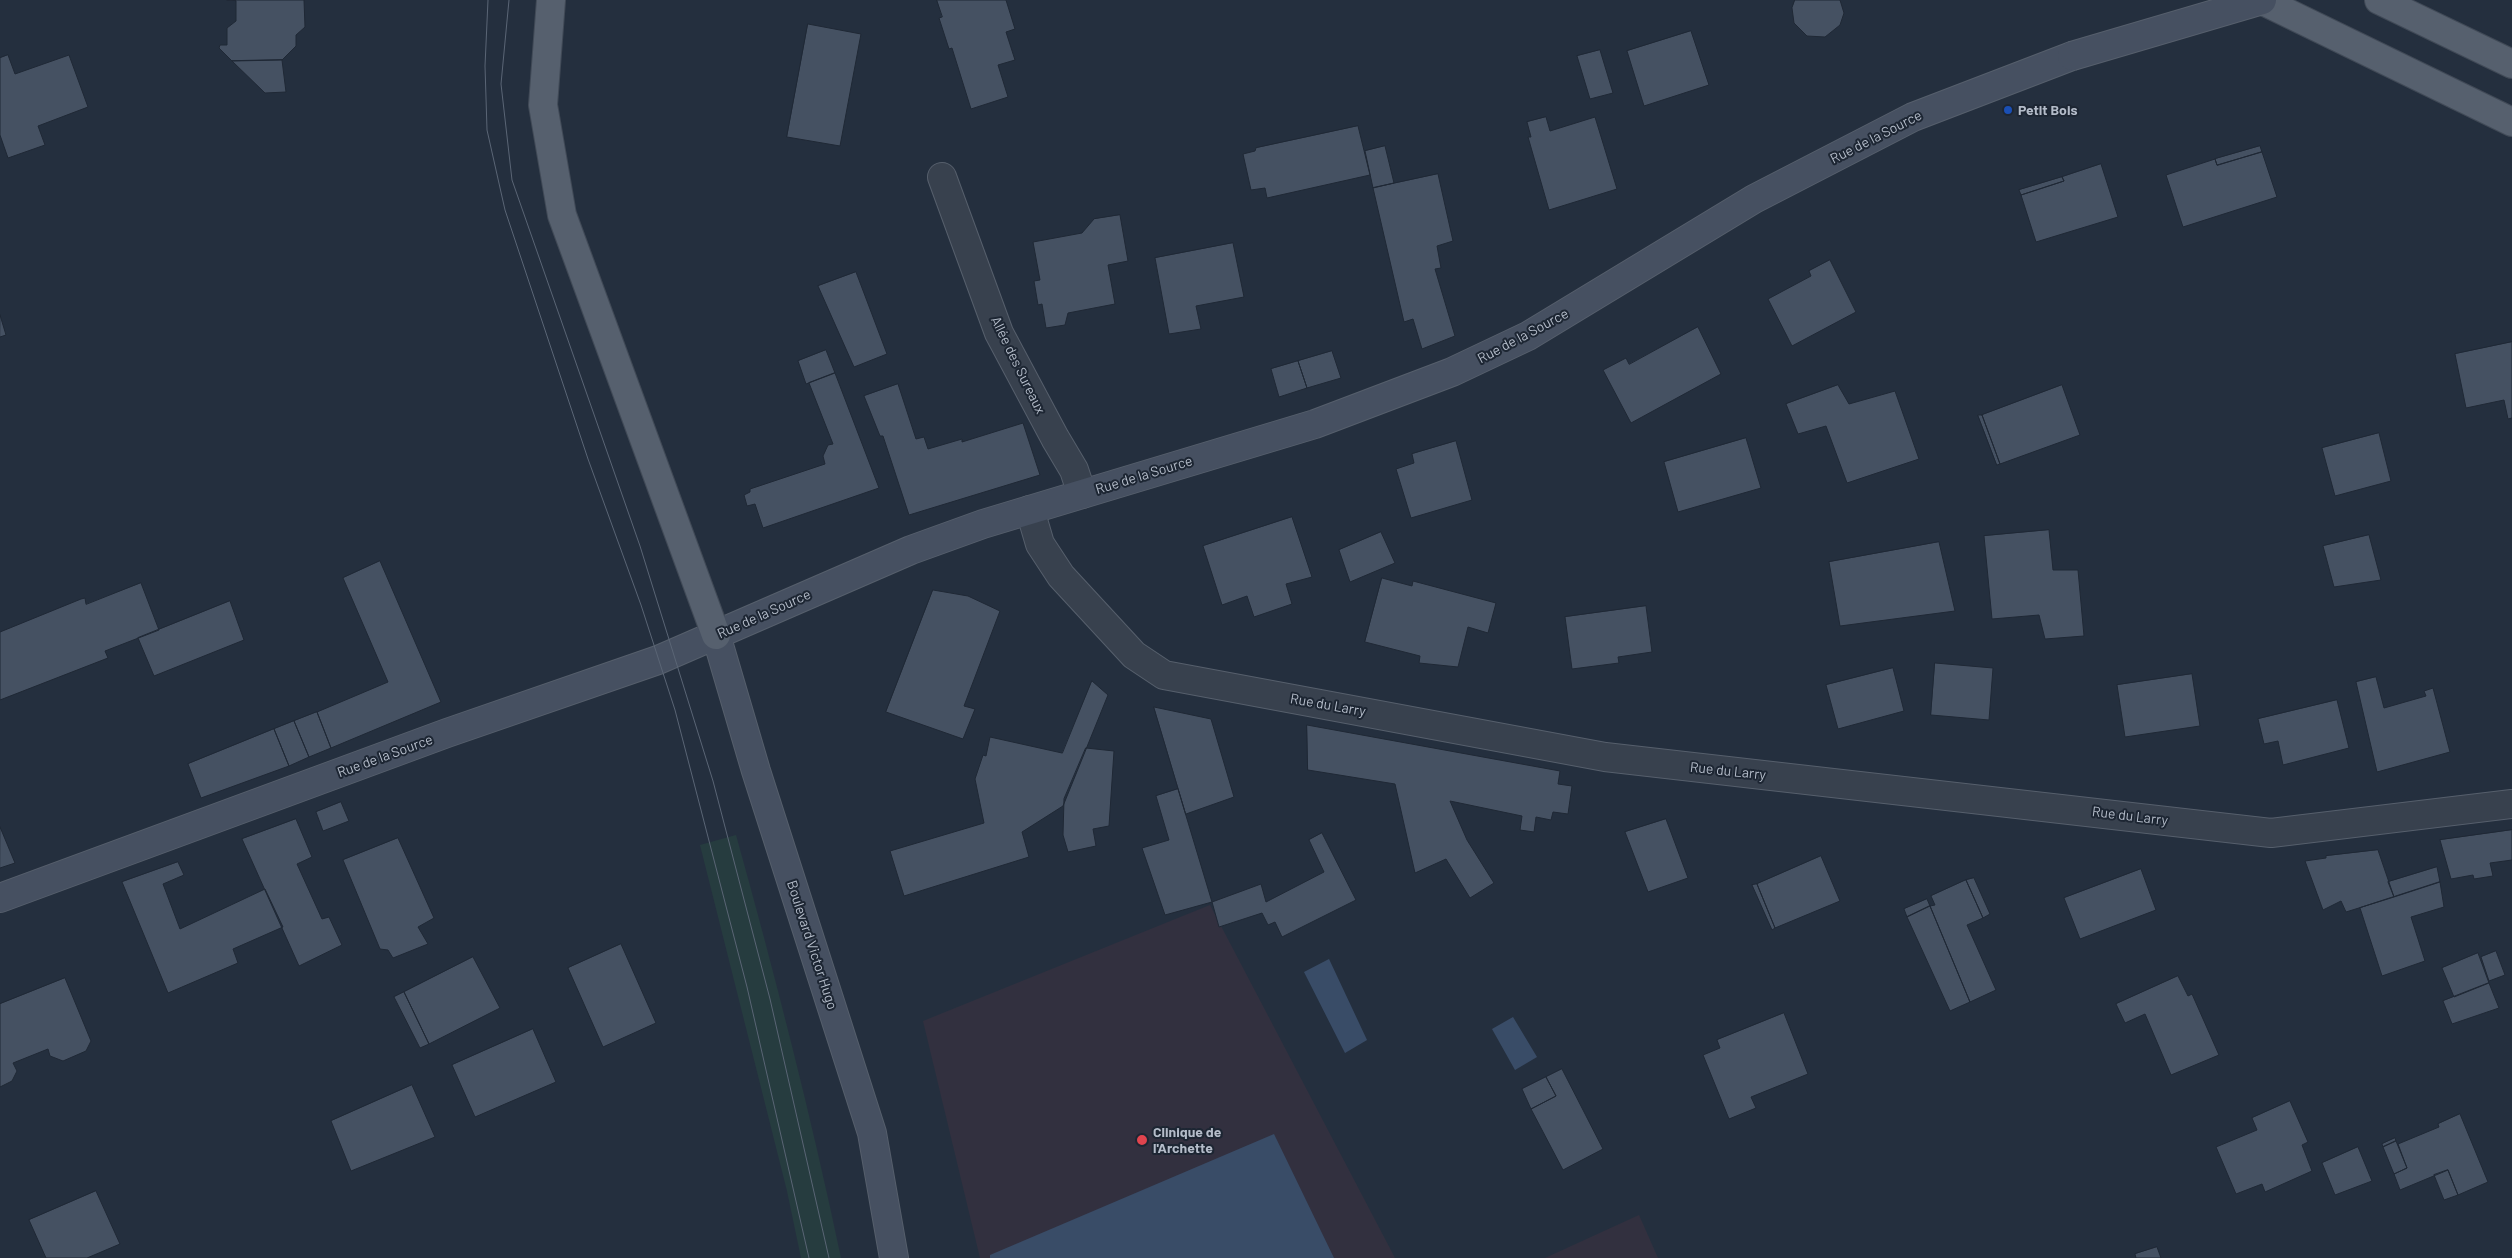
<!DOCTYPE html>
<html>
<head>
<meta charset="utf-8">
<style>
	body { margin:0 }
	canvas { display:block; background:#242f3e }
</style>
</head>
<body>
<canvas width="2512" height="1258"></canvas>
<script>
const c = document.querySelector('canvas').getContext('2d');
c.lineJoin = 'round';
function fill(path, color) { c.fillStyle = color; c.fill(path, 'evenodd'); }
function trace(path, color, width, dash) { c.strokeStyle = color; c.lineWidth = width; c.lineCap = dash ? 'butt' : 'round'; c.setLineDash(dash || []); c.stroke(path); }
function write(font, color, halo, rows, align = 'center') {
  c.font = font + ' Barlow,sans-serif'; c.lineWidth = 4; c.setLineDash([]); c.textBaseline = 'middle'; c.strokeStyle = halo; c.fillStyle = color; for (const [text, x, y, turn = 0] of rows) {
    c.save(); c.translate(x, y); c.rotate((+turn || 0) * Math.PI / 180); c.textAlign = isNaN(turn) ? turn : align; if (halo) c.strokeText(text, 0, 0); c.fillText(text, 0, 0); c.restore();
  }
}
const medical = new Path2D(`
	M 1210,905 L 1395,1258 L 980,1258 L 923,1021 Z
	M 1639,1215 L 1658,1258 L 1545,1258 Z`);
const green = new Path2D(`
	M 736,835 C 775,975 811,1115 841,1258 L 801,1258 L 787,1191 L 700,845 Z`);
const water = new Path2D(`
	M 1329,959 L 1367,1040 L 1345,1053 L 1304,972 Z
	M 1513,1017 L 1537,1057 L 1515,1070 L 1492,1029 Z
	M 1274,1134 L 1334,1258 L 990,1258 L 990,1255 Z`);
const building = new Path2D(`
	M 227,0 L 304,0 L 305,27 L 296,35 L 296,46 L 282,60 L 232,61 L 219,48 L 220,45 L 227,45 L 227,28 L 236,21 L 236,1 Z
	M 937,0 L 1006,0 L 1015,29 L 1006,32 L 1015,60 L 998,65 L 1008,97 L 971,109 L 952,48 L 949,49 L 939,18 L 942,17 Z
	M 1795,0 L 1840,0 L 1844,13 L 1840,25 L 1825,37 L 1807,36 L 1794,23 L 1792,8 Z
	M 808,24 L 861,34 L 840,146 L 787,137 Z
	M 1691,31 L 1709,85 L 1644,106 L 1627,51 Z
	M 1600,50 L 1613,93 L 1590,99 L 1577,56 Z
	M 8,55 L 15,74 L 69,55 L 88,107 L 38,126 L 45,145 L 8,158 L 0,135 L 0,58 Z
	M 282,60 L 286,92 L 265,93 L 232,61 Z
	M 1546,117 L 1550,131 L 1595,117 L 1617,189 L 1549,210 L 1528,137 L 1531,137 L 1527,122 Z
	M 1358,126 L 1370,175 L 1267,198 L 1265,188 L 1251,190 L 1243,154 L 1255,151 L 1256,148 Z
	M 1385,146 L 1394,183 L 1373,188 L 1365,151 Z
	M 2260,146 L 2262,152 L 2217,165 L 2215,159 Z
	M 2262,152 L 2277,197 L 2183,227 L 2166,175 L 2215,159 L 2217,165 Z
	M 2101,164 L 2118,217 L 2036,242 L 2021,195 L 2064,181 L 2062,177 Z
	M 1438,174 L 1453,241 L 1437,246 L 1441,268 L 1435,269 L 1455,336 L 1422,349 L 1413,319 L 1404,322 L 1373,188 Z
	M 2062,177 L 2064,181 L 2021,195 L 2019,190 Z
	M 1120,215 L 1128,261 L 1108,265 L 1115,304 L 1068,313 L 1065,325 L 1046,328 L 1042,304 L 1038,305 L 1034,281 L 1040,280 L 1033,242 L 1082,233 L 1094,219 Z
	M 1233,243 L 1244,297 L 1196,306 L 1201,329 L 1169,334 L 1155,258 Z
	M 1830,260 L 1856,312 L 1792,346 L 1768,299 L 1811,276 L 1809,271 Z
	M 856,272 L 887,354 L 854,367 L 818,286 Z
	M 0,315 L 6,335 L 0,337 Z
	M 1698,327 L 1721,374 L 1631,423 L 1603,370 L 1626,358 L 1629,364 Z
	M 2512,342 L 2512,418 L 2508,419 L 2504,400 L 2466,408 L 2455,354 Z
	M 826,350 L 835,373 L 806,384 L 798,361 Z
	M 1332,351 L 1341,378 L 1307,388 L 1298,361 Z
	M 1298,361 L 1307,388 L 1279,397 L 1271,369 Z
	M 835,373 L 879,488 L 763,528 L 755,504 L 747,506 L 744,495 L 750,492 L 750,489 L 825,464 L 823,456 L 828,445 L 833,444 L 809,383 Z
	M 898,384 L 916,439 L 924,437 L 928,449 L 962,439 L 962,442 L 1023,423 L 1040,475 L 909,515 L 883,436 L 880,436 L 864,396 Z
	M 1838,385 L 1849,404 L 1895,391 L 1919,459 L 1847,483 L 1826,426 L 1798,434 L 1786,404 Z
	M 2062,385 L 2080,435 L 2000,464 L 1982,415 Z
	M 1978,415 L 1982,415 L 2000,464 L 1997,465 Z
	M 2379,433 L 2391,481 L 2335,496 L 2322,448 Z
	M 1746,438 L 1761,488 L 1678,512 L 1664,462 Z
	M 1456,441 L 1472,500 L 1411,518 L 1396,469 L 1414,463 L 1412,454 Z
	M 1292,517 L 1312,577 L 1286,584 L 1292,604 L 1254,617 L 1247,596 L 1222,605 L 1203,546 Z
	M 2049,530 L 2053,570 L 2078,570 L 2084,636 L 2045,639 L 2039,615 L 1992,619 L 1984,536 Z
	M 1381,532 L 1395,563 L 1350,582 L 1339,550 Z
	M 2369,535 L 2381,580 L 2334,587 L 2323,546 Z
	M 1939,542 L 1955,611 L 1840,626 L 1829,562 Z
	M 380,561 L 441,702 L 331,748 L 317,712 L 388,682 L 343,578 Z
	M 1382,578 L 1412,586 L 1413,581 L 1496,603 L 1488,633 L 1468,627 L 1458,667 L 1419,663 L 1420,656 L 1365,642 Z
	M 141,583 L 159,630 L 105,651 L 108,658 L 0,700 L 0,632 L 81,599 L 85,598 L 86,604 Z
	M 933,590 L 968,596 L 1000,611 L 964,706 L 975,709 L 963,739 L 886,712 Z
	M 230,601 L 244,640 L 154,676 L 138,638 Z
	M 1646,606 L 1652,652 L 1618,657 L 1619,663 L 1572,669 L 1565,617 Z
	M 1935,663 L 1993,668 L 1989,720 L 1931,715 Z
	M 1893,668 L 1904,711 L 1838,729 L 1826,685 Z
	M 2192,674 L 2200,726 L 2125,737 L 2117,685 Z
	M 2376,677 L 2384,708 L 2426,696 L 2424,691 L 2433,688 L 2450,752 L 2377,772 L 2356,682 Z
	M 1092,681 L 1108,695 L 1063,806 L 1022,832 L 1029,857 L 904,896 L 890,851 L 984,823 L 975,779 L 983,755 L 986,756 L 990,737 L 1062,753 Z
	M 2337,700 L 2349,748 L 2283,765 L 2278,741 L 2264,744 L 2258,719 Z
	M 1154,707 L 1211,719 L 1234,797 L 1186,814 Z
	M 317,712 L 331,748 L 309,757 L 294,721 Z
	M 294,721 L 309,757 L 289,766 L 274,729 Z
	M 1307,725 L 1560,771 L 1558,784 L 1572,786 L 1568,814 L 1553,812 L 1551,820 L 1536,817 L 1534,832 L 1520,830 L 1522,816 L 1450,801 L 1467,840 L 1494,883 L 1470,898 L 1446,859 L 1415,873 L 1395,784 L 1308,770 Z
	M 274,729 L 289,766 L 201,798 L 188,764 Z
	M 1086,748 L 1114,751 L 1109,826 L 1093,829 L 1096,846 L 1068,852 L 1063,835 L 1064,799 Z
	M 1178,789 L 1212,902 L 1165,915 L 1142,848 L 1169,840 L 1156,796 Z
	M 341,802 L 349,821 L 323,831 L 316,812 Z
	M 296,819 L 312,857 L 297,864 L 322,919 L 329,917 L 342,945 L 299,966 L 242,839 Z
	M 1666,819 L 1688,878 L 1648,892 L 1625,832 Z
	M 0,827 L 15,863 L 0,868 Z
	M 2512,830 L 2512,860 L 2490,863 L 2493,876 L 2474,879 L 2473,875 L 2451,879 L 2440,840 Z
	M 1322,833 L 1356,900 L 1282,937 L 1275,922 L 1268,925 L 1262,913 L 1219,927 L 1212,902 L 1261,884 L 1266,902 L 1324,872 L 1309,840 Z
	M 398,838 L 434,918 L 418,927 L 428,944 L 393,958 L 388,950 L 380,949 L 343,860 Z
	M 2378,850 L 2394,897 L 2346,912 L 2341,901 L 2323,910 L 2305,861 L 2326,858 L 2326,856 Z
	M 1821,856 L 1840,901 L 1775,928 L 1757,884 Z
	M 178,862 L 184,875 L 163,884 L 180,929 L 265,889 L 283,927 L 233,949 L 238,963 L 168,993 L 122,882 Z
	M 2437,867 L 2440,882 L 2394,897 L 2388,882 Z
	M 2141,869 L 2156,910 L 2080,939 L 2064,898 Z
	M 1974,878 L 1990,914 L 1983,918 L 1966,880 Z
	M 1966,880 L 1983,918 L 1967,925 L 1996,990 L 1970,1002 L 1930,906 L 1935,905 L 1931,896 Z
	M 2440,882 L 2444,907 L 2411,917 L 2425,961 L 2382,976 L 2360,908 Z
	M 1757,884 L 1775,928 L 1772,930 L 1752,885 Z
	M 1927,899 L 1930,906 L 1907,917 L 1904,909 Z
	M 1930,906 L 1970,1002 L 1950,1011 L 1907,917 Z
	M 621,944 L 656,1023 L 603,1047 L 568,968 Z
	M 2496,951 L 2505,975 L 2489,981 L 2481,957 Z
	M 2478,953 L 2489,983 L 2454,997 L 2442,968 Z
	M 473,957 L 500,1008 L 429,1044 L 404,992 Z
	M 2178,976 L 2188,996 L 2192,994 L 2219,1055 L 2171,1075 L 2145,1014 L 2125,1023 L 2116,1004 Z
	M 65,978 L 91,1041 L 86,1051 L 63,1061 L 50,1056 L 48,1049 L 13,1063 L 17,1071 L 12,1081 L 0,1087 L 0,1004 Z
	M 2489,983 L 2499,1008 L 2452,1024 L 2443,1001 Z
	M 404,992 L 429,1044 L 420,1048 L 394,997 Z
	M 1784,1013 L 1808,1074 L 1751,1097 L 1756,1108 L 1729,1119 L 1703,1055 L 1720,1048 L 1717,1040 Z
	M 533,1029 L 556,1082 L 475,1117 L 452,1065 Z
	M 1562,1069 L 1603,1149 L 1563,1170 L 1531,1109 L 1556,1096 L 1546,1077 Z
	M 1546,1077 L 1556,1096 L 1531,1109 L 1522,1089 Z
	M 412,1085 L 435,1137 L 351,1171 L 331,1121 Z
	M 2290,1101 L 2308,1142 L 2302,1145 L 2312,1171 L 2265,1192 L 2262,1184 L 2236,1194 L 2216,1147 L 2257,1130 L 2252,1118 Z
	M 2460,1114 L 2488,1182 L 2458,1195 L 2448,1170 L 2400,1190 L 2394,1174 L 2407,1168 L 2398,1144 L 2439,1127 L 2438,1124 Z
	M 2395,1138 L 2396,1141 L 2383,1147 L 2382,1144 Z
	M 2396,1141 L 2407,1168 L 2394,1174 L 2383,1147 Z
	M 2358,1147 L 2372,1181 L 2335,1195 L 2322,1163 Z
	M 2448,1170 L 2458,1195 L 2444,1200 L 2434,1175 Z
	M 96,1191 L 120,1244 L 87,1258 L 46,1258 L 29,1220 Z
	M 2157,1247 L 2161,1258 L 2136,1258 L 2135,1254 Z`);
const minor = new Path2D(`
	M 942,177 L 999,333 L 1055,438 L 1074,470 L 1082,494
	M 1030,510 L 1040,544 L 1061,576 L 1134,655 L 1164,675 L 1605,757 L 2271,833 L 2512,804`);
const secondary = new Path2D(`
	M 716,635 L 756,771 L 872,1133 L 894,1258
	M 0,898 L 447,733 L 658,660 L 911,550 L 983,524 L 1315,424 L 1452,372 L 1528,336 L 1754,199 L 1913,117 L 2072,56`);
const primary = new Path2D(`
	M 551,0 L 543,105 L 562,215 L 716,635
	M 2261,0 L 2512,122
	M 2379,0 L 2512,64`);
const tram = new Path2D(`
	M 488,0 L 485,66 L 487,130 L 505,210 L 588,459 L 641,605 L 675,710 L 747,987 L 809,1258
	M 509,0 L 501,84 L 512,180 L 640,546 L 713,781 L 770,999 L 829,1258`);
const secondaryBridge = new Path2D(`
	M 2072,56 L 2262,0`);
const markers = [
	[2008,110,5,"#1a4fb4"],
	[1142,1140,6,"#e0444e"]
];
const poiNames = [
	["Petit Bois",2018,110],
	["Clinique de",1153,1132],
	["l'Archette",1153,1148]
];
const streetNames = [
	["Rue de la Source",1876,137,-27],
	["Rue de la Source",1523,336,-28],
	["Allée des Sureaux",1018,365,64],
	["Rue de la Source",1144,475,-17],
	["Rue de la Source",764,614,-24],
	["Rue du Larry",1328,705,10],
	["Rue de la Source",385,756,-20],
	["Rue du Larry",1728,771,6],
	["Rue du Larry",2130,816,7],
	["Boulevard Victor Hugo",812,945,72]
];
fill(medical, '#32303f');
fill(green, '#263c3f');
fill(water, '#394c67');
fill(building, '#455162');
trace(building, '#1f2835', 1);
trace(minor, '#565f6c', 30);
trace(secondary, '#565f6c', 30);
trace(primary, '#414a57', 30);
trace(minor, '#38414e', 28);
trace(secondary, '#465061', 28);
trace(primary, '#56606e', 28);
trace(tram, '#5a6575', 1);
trace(secondaryBridge, '#565f6c', 30, []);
trace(secondaryBridge, '#465061', 28);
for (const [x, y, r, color] of markers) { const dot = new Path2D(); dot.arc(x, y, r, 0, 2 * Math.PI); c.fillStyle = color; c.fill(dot); trace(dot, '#1d2633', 2); }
write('bold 14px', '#b4bcc9', '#1d2633', poiNames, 'left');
write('14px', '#b4bcc9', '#1d2633', streetNames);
</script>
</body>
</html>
